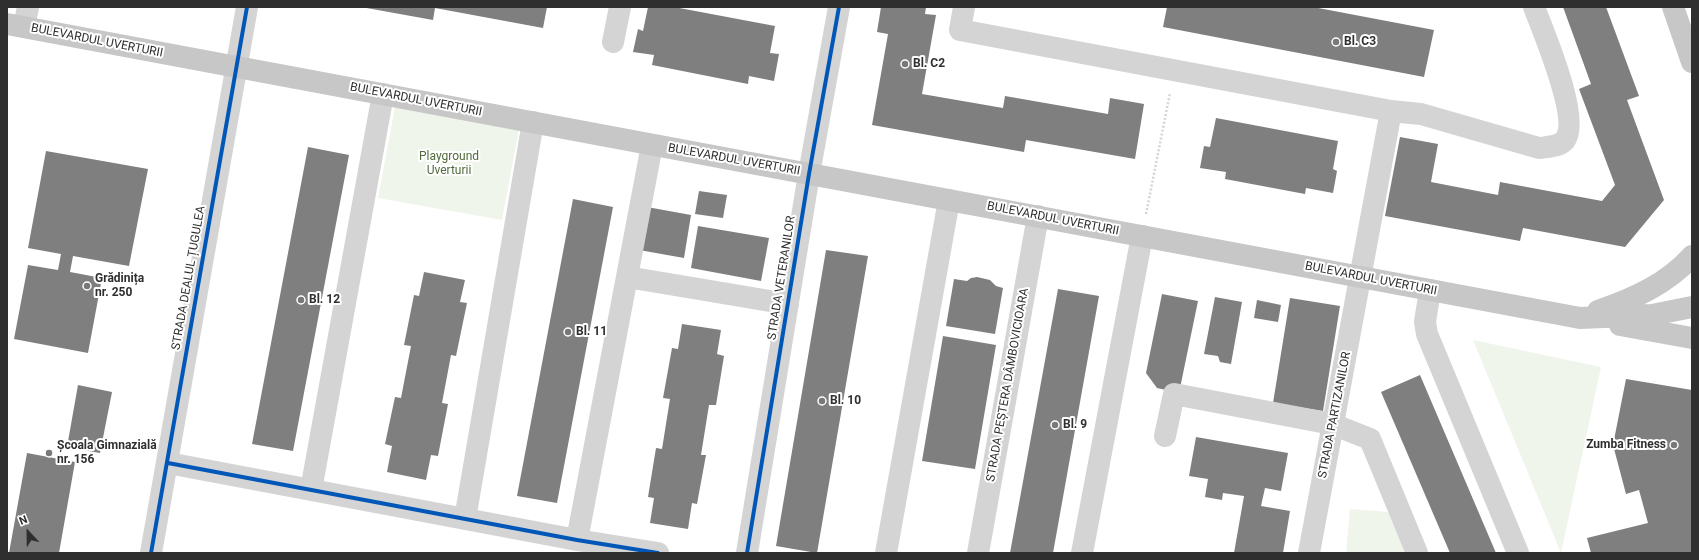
<!DOCTYPE html>
<html>
<head>
<meta charset="utf-8">
<style>
	body { margin:0 }
	#map { position:relative; width:1699px; height:560px; overflow:hidden; background:#fff; font-family:Roboto,sans-serif }
	canvas { display:block }
	.frame { position:absolute; inset:0; border:8px solid #2f2f2f; pointer-events:none }
	.north { position:absolute; left:8px; top:512px; width:40px; height:40px; -webkit-text-stroke:3px #fff; paint-order:stroke; rotate:338deg; font-size:11px; font-weight:700; line-height:16px; text-align:center; color:#2f2f2f }
	.north::after { content:''; display:block; margin:auto; width:14px; height:18px; background:#2f2f2f; clip-path:polygon(50% 0,100% 100%,50% 72%,0 100%) }
</style>
</head>
<body>
<div id="map">
<canvas width="1699" height="560"></canvas>
<div class="frame"></div>
<div class="north">N</div>
</div>
<script>
const c = document.querySelector('canvas').getContext('2d');
c.lineJoin = 'round';
function fill(path, color) { c.fillStyle = color; c.fill(path, 'evenodd'); }
function trace(path, color, width, dash) { c.strokeStyle = color; c.lineWidth = width; c.lineCap = dash ? 'butt' : 'round'; c.setLineDash(dash || []); c.stroke(path); }
function write(font, color, halo, rows, align = 'center') {
  c.font = font + ' Roboto,sans-serif'; c.lineWidth = 4; c.setLineDash([]); c.textBaseline = 'middle'; c.strokeStyle = halo; c.fillStyle = color; for (const [text, x, y, turn = 0] of rows) {
    c.save(); c.translate(x, y); c.rotate((+turn || 0) * Math.PI / 180); c.textAlign = isNaN(turn) ? turn : align; if (halo) c.strokeText(text, 0, 0); c.fillText(text, 0, 0); c.restore();
  }
}
const green = new Path2D(`
	M 395,107 L 519,129 L 502,220 L 378,198 Z
	M 1473,340 L 1601,367 L 1561,553 Z
	M 1350,509 L 1388,512 L 1406,553 L 1346,553 Z`);
const building = new Path2D(`
	M 361,7 L 547,7 L 543,28 L 435,8 L 433,20 Z
	M 648,7 L 674,7 L 775,26 L 770,53 L 779,54 L 774,81 L 749,76 L 748,84 L 652,65 L 654,55 L 633,52 L 638,29 L 643,31 Z
	M 881,7 L 926,7 L 925,14 L 936,15 L 922,94 L 1003,108 L 1005,96 L 1108,114 L 1110,98 L 1144,104 L 1135,159 L 1026,140 L 1024,152 L 872,125 L 888,34 L 877,32 Z
	M 1167,7 L 1313,7 L 1434,30 L 1424,77 L 1163,27 Z
	M 1563,7 L 1606,7 L 1639,96 L 1627,100 L 1664,200 L 1625,247 L 1523,228 L 1520,241 L 1385,216 L 1400,137 L 1438,144 L 1431,182 L 1498,195 L 1500,182 L 1602,201 L 1615,185 L 1579,89 L 1591,84 Z
	M 1216,118 L 1338,141 L 1333,169 L 1337,171 L 1333,193 L 1306,188 L 1305,194 L 1225,179 L 1226,172 L 1200,168 L 1204,146 L 1210,147 Z
	M 308,147 L 349,155 L 293,451 L 252,444 Z
	M 46,151 L 148,169 L 129,266 L 73,256 L 70,272 L 102,278 L 88,353 L 14,339 L 28,265 L 58,270 L 61,254 L 28,248 Z
	M 699,191 L 727,195 L 723,218 L 695,214 Z
	M 573,199 L 613,207 L 557,503 L 517,496 Z
	M 647,207 L 691,215 L 684,258 L 639,250 Z
	M 698,226 L 769,238 L 761,281 L 691,268 Z
	M 826,250 L 868,256 L 817,553 L 776,546 Z
	M 424,272 L 465,280 L 460,302 L 467,303 L 456,356 L 451,355 L 442,403 L 448,404 L 438,456 L 431,455 L 426,480 L 387,472 L 392,446 L 385,444 L 395,397 L 401,398 L 411,346 L 404,345 L 414,295 L 419,296 Z
	M 977,277 L 990,280 L 996,286 L 1003,288 L 995,334 L 946,326 L 954,279 L 967,281 L 971,278 Z
	M 1058,289 L 1099,296 L 1053,553 L 1010,553 Z
	M 1162,294 L 1198,301 L 1179,393 L 1157,388 L 1146,373 Z
	M 1215,297 L 1242,302 L 1231,364 L 1220,362 L 1218,356 L 1204,354 Z
	M 1290,298 L 1340,306 L 1323,411 L 1273,403 Z
	M 1257,300 L 1281,305 L 1278,322 L 1254,318 Z
	M 682,324 L 721,330 L 717,354 L 724,356 L 716,405 L 709,405 L 701,455 L 706,455 L 697,504 L 692,503 L 688,529 L 650,523 L 654,498 L 648,497 L 656,448 L 662,449 L 670,399 L 663,398 L 672,348 L 678,349 Z
	M 943,336 L 996,345 L 975,469 L 922,461 Z
	M 1420,375 L 1496,553 L 1450,553 L 1381,392 Z
	M 1626,379 L 1692,390 L 1692,553 L 1591,553 L 1587,538 L 1648,523 L 1639,490 L 1626,494 L 1613,445 Z
	M 78,385 L 112,392 L 100,453 L 67,447 Z
	M 1196,437 L 1288,453 L 1281,491 L 1265,488 L 1261,506 L 1290,511 L 1283,553 L 1234,553 L 1244,496 L 1223,493 L 1222,500 L 1205,497 L 1208,479 L 1189,476 Z
	M 27,453 L 75,462 L 59,553 L 9,553 Z`);
const path = new Path2D(`
	M 1146,214 L 1170,93`);
const minor = new Path2D(`
	M 964,7 L 960,30 L 1391,111 L 1421,114 L 1539,148 C 1547,147 1559,147 1565,140 C 1581,119 1543,31 1534,7
	M 24,27 L 28,7
	M 613,42 L 620,7
	M 627,277 L 788,304
	M 1430,290 L 1425,322 L 1427,334 L 1518,553
	M 1165,436 L 1174,394 L 1332,424 L 1370,439 L 1417,553
	M 168,463 L 577,540 L 658,553
	M 311,490 L 383,94
	M 465,519 L 533,122
	M 577,540 L 652,145
	M 151,553 L 247,7
	M 747,553 L 809,174 L 839,7
	M 886,553 L 949,200
	M 978,553 L 1038,216
	M 1082,553 L 1142,236
	M 1309,553 L 1391,111`);
const major = new Path2D(`
	M 1673,7 L 1692,62
	M 7,24 L 1580,318 L 1652,315 L 1692,307
	M 1598,311 C 1633,299 1667,284 1692,256
	M 1620,325 L 1692,338`);
const cycleway = new Path2D(`
	M 168,463 L 577,540 L 658,553
	M 151,553 L 247,7
	M 747,553 L 809,174 L 839,7`);
const markers = [
	[1336,42,4,"#787878"],
	[905,64,4,"#787878"],
	[87,286,4,"#787878"],
	[301,300,4,"#787878"],
	[568,332,4,"#787878"],
	[822,401,4,"#787878"],
	[1055,425,4,"#787878"],
	[1674,445,4,"#787878"],
	[49,453,4,"#787878"]
];
const streetNames = [
	["BULEVARDUL UVERTURII",97,41,11],
	["BULEVARDUL UVERTURII",416,100,11],
	["BULEVARDUL UVERTURII",734,160,10],
	["BULEVARDUL UVERTURII",1053,219,11],
	["STRADA DEALUL ȚUGULEA",189,278,-80],
	["STRADA VETERANILOR",782,278,-81],
	["BULEVARDUL UVERTURII",1371,279,11],
	["STRADA PEȘTERA DÂMBOVICIOARA",1008,385,-80],
	["STRADA PARTIZANILOR",1335,415,-79]
];
const poiNames = [
	["Bl. C3",1344,42],
	["Bl. C2",913,64],
	["Grădinița",95,279],
	["nr. 250",95,293],
	["Bl. 12",309,300],
	["Bl. 11",576,332],
	["Bl. 10",830,401],
	["Bl. 9",1063,425],
	["Zumba Fitness",1666,445,"right"],
	["Școala Gimnazială",57,446],
	["nr. 156",57,460]
];
const parkNames = [
	["Playground",449,157],
	["Uverturii",449,171]
];
fill(green, '#f0f5ec');
fill(building, '#7f7f7f');
trace(path, '#d4d4d4', 2.5, [2, 2]);
trace(minor, '#d4d4d4', 22);
trace(major, '#c7c7c7', 22);
trace(cycleway, '#0057b8', 4);
for (const [x, y, r, color] of markers) { const dot = new Path2D(); dot.arc(x, y, r, 0, 2 * Math.PI); c.fillStyle = color; c.fill(dot); trace(dot, '#fff', 1.5); }
write('12px', '#2f2f2f', '#fff', streetNames);
write('bold 12px', '#2f2f2f', '#fff', poiNames, 'left');
write('12px', '#506a3d', '#fff', parkNames);
</script>
</body>
</html>
